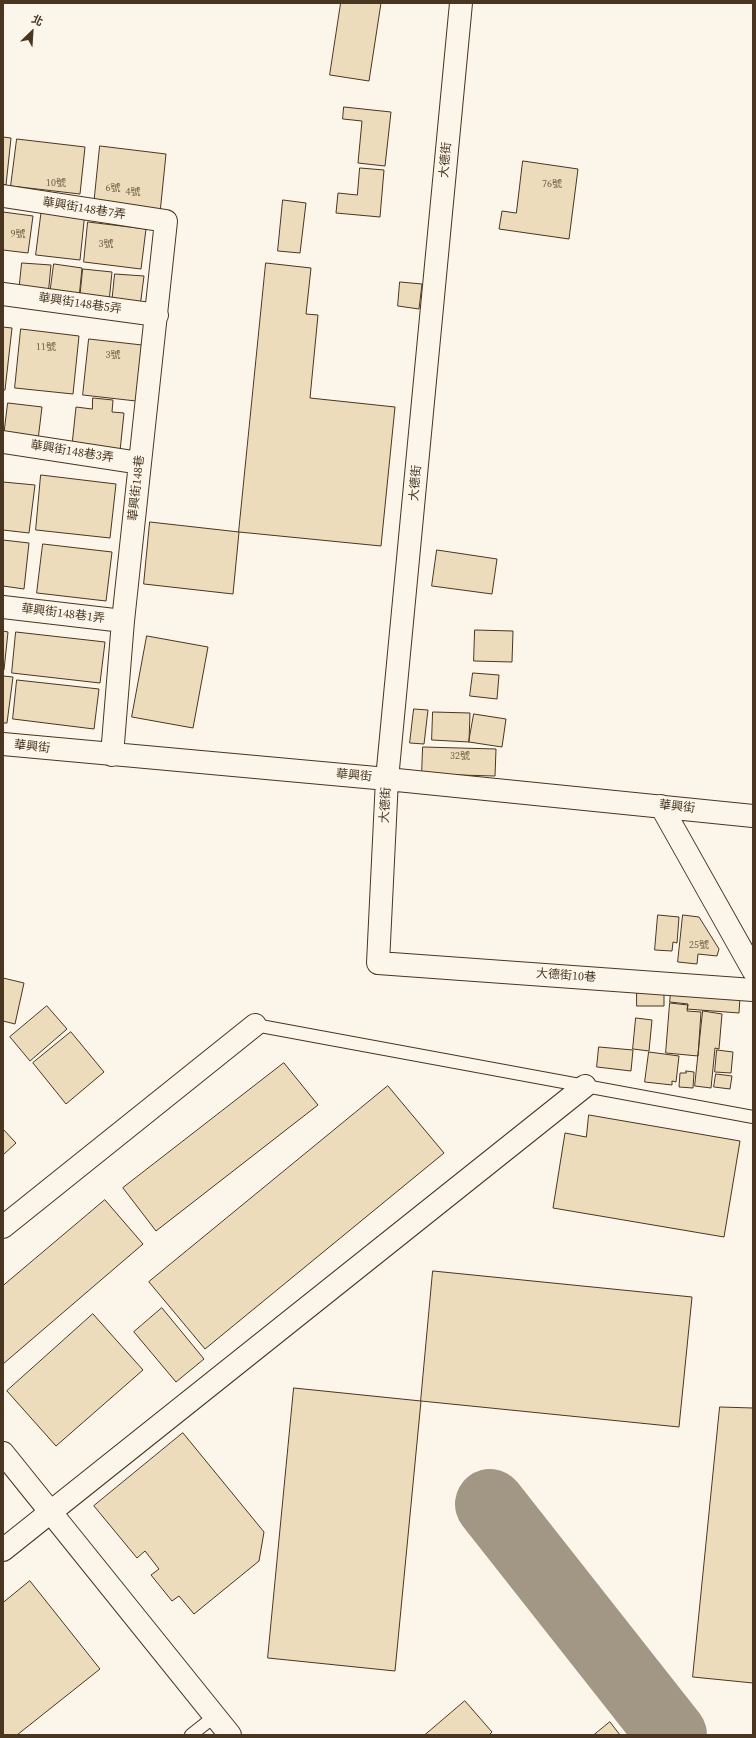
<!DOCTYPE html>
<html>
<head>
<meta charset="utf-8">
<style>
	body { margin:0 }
	#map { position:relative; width:756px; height:1738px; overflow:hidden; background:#fbf6e9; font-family:"Source Serif 4","Noto Sans TC",serif }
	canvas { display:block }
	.frame { position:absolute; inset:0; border:4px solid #4a3520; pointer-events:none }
	.north { position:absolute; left:12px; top:12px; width:40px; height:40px; -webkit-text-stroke:3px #fbf6e9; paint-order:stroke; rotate:25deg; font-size:11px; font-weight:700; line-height:16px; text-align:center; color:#4a3520 }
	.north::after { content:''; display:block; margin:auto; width:14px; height:18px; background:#4a3520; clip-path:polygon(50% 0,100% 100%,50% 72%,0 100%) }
</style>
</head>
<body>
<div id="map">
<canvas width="756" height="1738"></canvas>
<div class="frame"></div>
<div class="north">北</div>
</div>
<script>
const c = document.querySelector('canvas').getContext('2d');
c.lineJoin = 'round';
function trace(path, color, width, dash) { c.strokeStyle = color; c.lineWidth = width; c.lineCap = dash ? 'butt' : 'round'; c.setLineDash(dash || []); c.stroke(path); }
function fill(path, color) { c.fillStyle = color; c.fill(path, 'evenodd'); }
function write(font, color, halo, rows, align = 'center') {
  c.font = font + ' "Source Serif 4","Noto Sans TC",serif'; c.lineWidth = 3; c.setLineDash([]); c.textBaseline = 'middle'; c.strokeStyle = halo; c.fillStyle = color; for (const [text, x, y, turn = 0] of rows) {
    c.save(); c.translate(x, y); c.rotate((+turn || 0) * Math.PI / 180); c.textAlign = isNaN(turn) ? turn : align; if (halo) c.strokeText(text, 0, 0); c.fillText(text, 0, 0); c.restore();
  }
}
const taxiway = new Path2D(`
	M 490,1504 L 672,1735`);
const building = new Path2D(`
	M 341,3 L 381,3 L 369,81 L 330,75 Z
	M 344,107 L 391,112 L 385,166 L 358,163 L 362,121 L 343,119 Z
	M 3,137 L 11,138 L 6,185 L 3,184 Z
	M 17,139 L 85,147 L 80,194 L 11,186 Z
	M 100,146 L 166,154 L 160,213 L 94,205 Z
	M 523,161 L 578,169 L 569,239 L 499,229 L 502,211 L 516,213 Z
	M 360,168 L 384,170 L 380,217 L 336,213 L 338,193 L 357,195 Z
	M 283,200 L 306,203 L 300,253 L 278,251 Z
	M 42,208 L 85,212 L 80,260 L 36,255 Z
	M 3,212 L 33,216 L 28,253 L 3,250 Z
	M 88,222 L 146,229 L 141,269 L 84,262 Z
	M 22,263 L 51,265 L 48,296 L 19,292 Z
	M 266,263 L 311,268 L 306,314 L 318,315 L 310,398 L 395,407 L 381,546 L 239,532 Z
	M 54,264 L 82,268 L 79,298 L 50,294 Z
	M 83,269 L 112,272 L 109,302 L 80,299 Z
	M 115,274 L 144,276 L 140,307 L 112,303 Z
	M 400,282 L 422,284 L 419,309 L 398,306 Z
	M 3,327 L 12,328 L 5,390 L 3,390 Z
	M 21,329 L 79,336 L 73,394 L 15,388 Z
	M 89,339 L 142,345 L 136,401 L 83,395 Z
	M 93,398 L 113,400 L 112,412 L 124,413 L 120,451 L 72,445 L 76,407 L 92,409 Z
	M 8,403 L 42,407 L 38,440 L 4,436 Z
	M 41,475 L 116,484 L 110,538 L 36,530 Z
	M 3,482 L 35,485 L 29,533 L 3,530 Z
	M 150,522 L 239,532 L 233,594 L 144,584 Z
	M 3,540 L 29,543 L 24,589 L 3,586 Z
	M 43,544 L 112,552 L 106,601 L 37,593 Z
	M 437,550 L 497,559 L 492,594 L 432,586 Z
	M 475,630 L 513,631 L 512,662 L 474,661 Z
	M 3,631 L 8,632 L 4,670 L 3,670 Z
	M 16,632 L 105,642 L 100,683 L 12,673 Z
	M 147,636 L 208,647 L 193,728 L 132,717 Z
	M 473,673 L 499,675 L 497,699 L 470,696 Z
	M 3,676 L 13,677 L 7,723 L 3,723 Z
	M 17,680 L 99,689 L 94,729 L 13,719 Z
	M 414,709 L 428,710 L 424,744 L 410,743 Z
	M 433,712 L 470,713 L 469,742 L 432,740 Z
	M 474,714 L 506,719 L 502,747 L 469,742 Z
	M 423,747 L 496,749 L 495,776 L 422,774 Z
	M 658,915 L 679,917 L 677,943 L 673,942 L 672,951 L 655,950 Z
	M 683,915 L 699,917 L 719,949 L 717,956 L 698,954 L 697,964 L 678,962 Z
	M 3,978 L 24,983 L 15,1024 L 3,1021 Z
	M 637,992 L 664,992 L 664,1006 L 637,1006 Z
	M 671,992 L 740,997 L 739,1013 L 687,1009 L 688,1004 L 670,1002 Z
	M 670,1003 L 688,1005 L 687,1011 L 701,1012 L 698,1056 L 666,1053 Z
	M 47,1006 L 67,1029 L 30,1061 L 10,1037 Z
	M 703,1011 L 722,1014 L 719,1049 L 715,1048 L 711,1088 L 695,1086 Z
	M 636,1018 L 652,1020 L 649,1051 L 633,1049 Z
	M 71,1032 L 104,1072 L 66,1104 L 33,1063 Z
	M 599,1047 L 633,1050 L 631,1071 L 597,1067 Z
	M 717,1050 L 733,1052 L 731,1073 L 715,1072 Z
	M 649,1052 L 679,1056 L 676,1082 L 672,1081 L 672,1085 L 645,1082 Z
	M 284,1063 L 318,1105 L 156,1231 L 123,1188 Z
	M 686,1071 L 694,1072 L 693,1088 L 679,1087 L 680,1073 L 686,1073 Z
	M 716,1074 L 732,1076 L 730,1089 L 714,1087 Z
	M 388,1086 L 444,1153 L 205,1349 L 149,1282 Z
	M 589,1115 L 740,1141 L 724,1237 L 553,1208 L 565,1133 L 586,1137 Z
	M 3,1129 L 16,1143 L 3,1155 Z
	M 105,1200 L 143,1244 L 3,1364 L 3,1286 Z
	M 433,1271 L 692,1297 L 679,1427 L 421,1401 Z
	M 162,1308 L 204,1359 L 176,1382 L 134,1332 Z
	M 93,1314 L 143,1370 L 56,1446 L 7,1391 Z
	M 294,1388 L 421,1401 L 395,1671 L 268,1658 Z
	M 720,1407 L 753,1408 L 753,1683 L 693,1677 Z
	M 183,1433 L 264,1532 L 259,1561 L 194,1614 L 179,1596 L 172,1601 L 151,1575 L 159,1569 L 145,1551 L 137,1558 L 94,1506 Z
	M 30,1581 L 100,1669 L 17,1735 L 3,1735 L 3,1603 Z
	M 465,1701 L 492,1732 L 489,1735 L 425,1735 Z
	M 610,1722 L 620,1735 L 594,1735 Z`);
const service = new Path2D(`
	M 255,1025 L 753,1117
	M 191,1735 L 215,1716`);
const minor = new Path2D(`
	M 461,3 L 387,779 L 378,963 L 753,990
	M 3,196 L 166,221 L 123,621 L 112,755
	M 3,294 L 157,315
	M 3,442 L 140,463
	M 3,607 L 123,621
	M 3,744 L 387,779 L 753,816
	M 661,806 L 753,970
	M 3,1227 L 255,1025
	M 3,1453 L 230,1735
	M 3,1550 L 585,1086`);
const numberNames = [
	["10號",56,183],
	["76號",552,184],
	["6號",113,188],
	["4號",133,192],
	["9號",18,234],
	["3號",106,244],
	["11號",46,347],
	["3號",113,355],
	["32號",460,756],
	["25號",699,945]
];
const streetNames = [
	["大德街",446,160,-85],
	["華興街148巷7弄",84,209,9],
	["華興街148巷5弄",80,304,8],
	["華興街148巷3弄",72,452,9],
	["大德街",416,483,-85],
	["華興街148巷",137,488,-84],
	["華興街148巷1弄",63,614,7],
	["華興街",32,747,6],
	["華興街",354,776,5],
	["大德街",386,805,-87],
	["華興街",677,807,6],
	["大德街10巷",566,976,4]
];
trace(taxiway, '#a29684', 70);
fill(building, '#ecdcbc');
trace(building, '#4a3520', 1);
trace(service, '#4a3520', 14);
trace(minor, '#4a3520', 24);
trace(service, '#fbf6e9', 12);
trace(minor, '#fbf6e9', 22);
write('10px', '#725f47', null, numberNames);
write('12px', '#4a3520', '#fbf6e9', streetNames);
</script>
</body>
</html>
